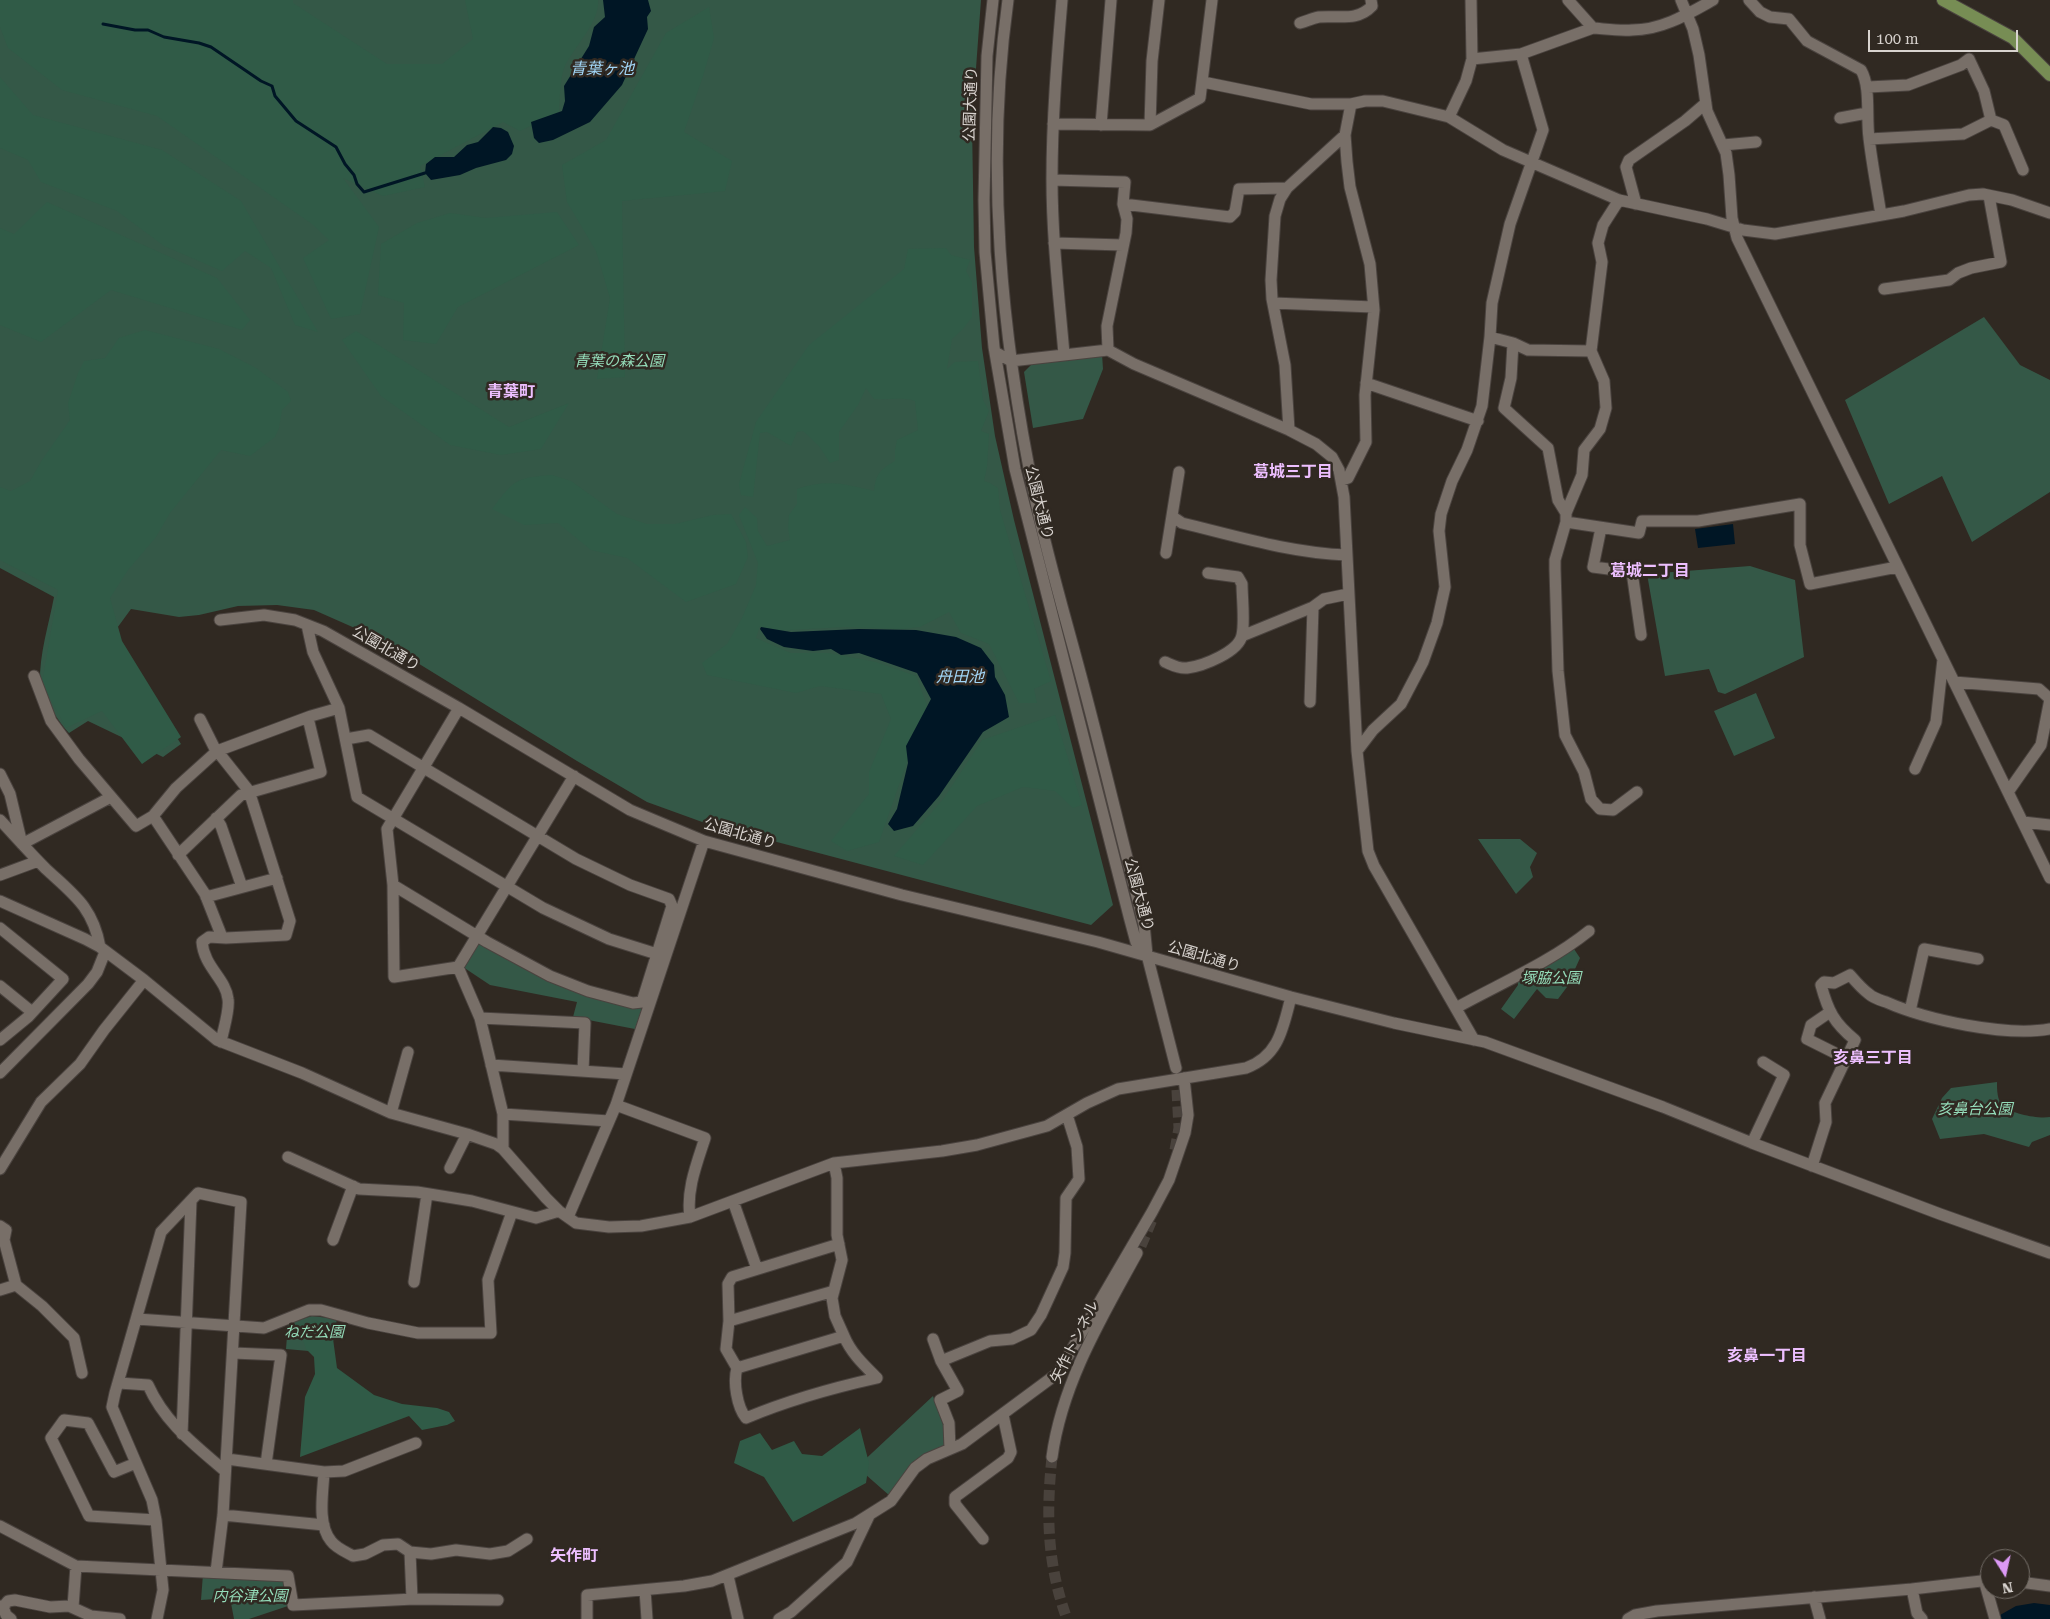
<!DOCTYPE html>
<html>
<head>
<meta charset="utf-8">
<style>
	body { margin:0 }
	#map { position:relative; width:2050px; height:1619px; overflow:hidden; background:#302922; font-family:"Roboto Serif",serif }
	canvas { display:block }
	.north { position:absolute; left:1980px; top:1549px; width:50px; height:50px; box-sizing:border-box; background:#302922; border:1px solid #736d67; border-radius:50%; rotate:170deg; font-size:14px; font-weight:700; line-height:20px; text-align:center; color:#d8d3cf }
	.north::after { content:''; display:block; margin:auto; width:18px; height:22px; background:#dc99f5; clip-path:polygon(50% 0,100% 100%,50% 72%,0 100%) }
	.scale { position:absolute; left:1868px; top:30px; width:150px; height:22px; box-sizing:border-box; border:2px solid #d8d3cf; border-top:0; padding-left:6px; font-size:15px; line-height:18px; white-space:nowrap; color:#d8d3cf; -webkit-text-stroke:4px #302922; paint-order:stroke }
</style>
</head>
<body>
<div id="map">
<canvas width="2050" height="1619"></canvas>
<div class="north">N</div>
<div class="scale">100 m</div>
</div>
<script>
const c = document.querySelector('canvas').getContext('2d');
c.lineJoin = 'round';
function fill(path, color) { c.fillStyle = color; c.fill(path, 'evenodd'); }
function trace(path, color, width, dash) { c.strokeStyle = color; c.lineWidth = width; c.lineCap = dash ? 'butt' : 'round'; c.setLineDash(dash || []); c.stroke(path); }
function write(font, color, halo, rows, align = 'center') {
  c.font = font + ' "Roboto Serif","Noto Sans JP",serif'; c.lineWidth = 5; c.setLineDash([]); c.textBaseline = 'middle'; c.strokeStyle = halo; c.fillStyle = color; for (const [text, x, y, turn = 0] of rows) {
    c.save(); c.translate(x, y); c.rotate((+turn || 0) * Math.PI / 180); c.textAlign = isNaN(turn) ? turn : align; if (halo) c.strokeText(text, 0, 0); c.fillText(text, 0, 0); c.restore();
  }
}
const green = new Path2D(`
	M 0,0 L 981,0 L 972,123 L 974,247 L 982,348 L 995,436 L 1014,520 L 1113,905 L 1091,925 L 705,823 L 647,802 L 577,761 L 416,662 L 357,629 L 314,610 L 277,605 L 238,606 L 199,615 L 179,617 L 131,609 L 112,635 L 181,744 L 163,757 L 88,721 L 69,733 C 60,724 41,695 40,683 C 39,654 49,624 54,597 L 0,568 Z
	M 1984,317 L 2020,365 L 2050,380 L 2050,492 L 1972,542 L 1942,476 L 1889,504 L 1845,400 Z
	M 1102,354 L 1103,369 L 1083,419 L 1033,428 L 1024,372 L 1032,364 Z
	M 1750,566 L 1795,580 L 1804,657 L 1725,694 L 1718,692 L 1709,669 L 1665,676 L 1647,574 Z
	M 1756,693 L 1775,738 L 1734,756 L 1714,711 Z
	M 1478,839 L 1520,839 L 1537,853 L 1530,867 L 1533,877 L 1516,894 Z
	M 480,941 L 586,993 L 646,1009 L 640,1030 L 573,1017 L 577,1002 L 490,985 L 463,967 Z
	M 1572,946 L 1580,958 L 1567,987 L 1558,999 L 1546,998 L 1537,989 L 1514,1019 L 1501,1009 L 1518,985 L 1517,977 Z
	M 1997,1082 C 1997,1090 1997,1100 2003,1106 C 2012,1114 2038,1119 2050,1117 L 2050,1135 L 2032,1142 L 2029,1147 L 1984,1134 L 1940,1139 L 1932,1119 L 1942,1098 L 1951,1088 Z
	M 312,1316 L 337,1319 L 331,1353 L 286,1349 L 288,1323 Z
	M 933,1396 L 945,1430 L 945,1449 L 890,1496 L 857,1467 Z
	M 203,1574 L 281,1579 L 285,1584 L 288,1606 L 249,1619 L 234,1619 L 230,1598 L 201,1600 Z`);
const forest = new Path2D(`
	M 0,0 L 293,0 L 293,3 L 387,64 L 442,64 L 473,39 L 465,0 L 598,0 C 600,22 574,47 565,66 C 560,76 560,100 559,112 L 520,131 L 503,122 L 420,166 L 425,187 L 383,196 L 343,178 L 379,227 L 360,314 L 331,319 L 303,258 L 329,240 L 312,224 L 157,116 L 62,90 L 8,48 L 0,27 Z
	M 709,7 L 714,38 L 703,76 L 684,132 L 732,161 L 725,191 L 622,201 L 625,377 L 597,379 L 610,298 L 596,251 L 567,202 L 562,165 L 606,140 L 666,33 Z
	M 0,77 L 33,115 L 162,150 L 241,201 L 318,332 L 295,325 L 271,268 L 245,251 L 222,271 L 164,246 L 117,211 L 41,182 L 28,160 L 0,148 Z
	M 47,202 L 217,278 L 250,320 L 242,330 L 111,290 L 41,342 L 0,325 L 0,228 L 14,234 Z
	M 557,212 L 579,245 L 458,307 L 436,344 L 403,340 L 404,303 L 378,295 L 381,244 L 417,223 L 450,213 L 486,218 Z
	M 946,248 L 951,255 L 970,260 L 966,271 L 972,282 L 972,317 L 963,329 L 952,339 L 947,369 L 955,362 L 978,361 L 983,400 L 989,411 L 981,431 L 989,434 L 987,467 L 984,481 L 990,483 L 998,488 L 1000,510 L 1051,681 L 1034,689 L 1037,703 L 1019,703 L 989,644 L 961,633 L 949,612 L 920,627 L 904,629 L 846,627 L 772,631 L 760,626 L 756,638 L 791,653 L 828,653 L 876,662 L 916,676 L 927,705 L 879,842 L 847,851 L 831,841 L 869,794 L 869,772 L 891,719 L 881,694 L 820,686 L 796,693 L 707,675 L 702,663 L 727,644 L 742,618 L 756,585 L 758,563 L 739,515 L 745,507 L 757,518 L 758,531 L 767,546 L 790,540 L 788,528 L 789,515 L 797,504 L 797,489 C 828,479 844,484 874,491 C 876,473 881,469 895,461 L 895,450 L 897,440 L 918,430 L 915,401 C 902,397 888,400 874,399 L 866,388 L 858,405 L 839,432 L 839,460 L 830,463 L 819,446 L 803,431 L 797,432 L 791,446 L 767,432 L 760,433 L 753,497 L 741,495 L 739,484 L 756,422 L 809,345 L 904,269 L 908,249 Z
	M 145,330 L 219,349 L 256,368 L 288,392 L 291,401 L 282,410 L 279,428 L 275,437 L 250,456 L 221,450 L 170,513 L 156,537 L 128,570 L 110,598 L 122,641 L 181,737 L 142,764 L 102,711 L 66,728 L 42,683 L 58,590 L 0,560 L 0,487 L 11,491 L 30,481 L 42,460 L 70,420 L 68,403 L 78,373 L 84,361 L 105,358 L 119,338 Z
	M 356,331 L 509,427 L 569,403 L 541,449 L 501,455 L 450,445 L 381,396 L 342,340 Z
	M 552,475 L 571,481 L 617,514 L 647,524 L 675,524 L 713,515 L 731,514 L 746,542 L 748,557 L 736,584 L 686,602 L 627,558 L 591,550 L 558,523 L 524,525 L 492,509 C 515,479 515,478 552,475 Z
	M 1055,715 L 1082,805 L 1073,808 L 1055,791 L 1023,787 L 977,806 L 923,865 L 894,856 L 944,798 L 982,740 Z
	M 322,1320 L 331,1324 L 337,1368 L 374,1395 L 402,1404 L 437,1408 L 449,1412 L 455,1421 L 447,1425 L 422,1430 L 409,1416 L 300,1457 L 305,1397 L 315,1374 L 314,1357 L 306,1349 L 298,1325 Z
	M 860,1428 L 869,1463 L 866,1483 L 793,1522 L 764,1477 L 734,1463 L 740,1441 L 760,1433 L 772,1450 L 794,1441 L 802,1454 L 822,1456 Z`);
const water = new Path2D(`
	M 603,0 L 648,0 L 651,11 L 647,17 L 648,29 L 622,85 L 590,122 L 553,140 L 539,143 L 534,138 L 531,122 L 562,111 L 565,101 L 564,86 L 589,46 L 594,27 L 605,17 Z
	M 493,127 L 501,128 L 508,132 L 514,146 L 512,154 L 506,160 L 476,168 L 460,175 L 431,180 L 425,173 L 426,164 L 435,157 L 454,157 L 467,145 L 478,142 Z
	M 1733,524 L 1735,544 L 1698,548 L 1695,529 Z
	M 761,627 L 791,632 L 859,629 L 916,630 L 956,637 L 981,648 L 994,665 L 995,677 L 1005,695 L 1009,717 L 983,732 L 939,796 L 913,826 L 894,831 L 888,824 L 897,809 L 908,763 L 906,746 L 931,699 L 917,673 L 859,653 L 841,655 L 831,649 L 813,651 L 784,647 L 767,639 L 760,629 Z
	M 2034,1603 L 2050,1605 L 2050,1619 L 1993,1619 L 2016,1606 Z`);
const stream = new Path2D(`
	M 103,24 L 135,30 L 148,30 L 164,37 L 199,43 L 211,47 L 261,81 L 272,86 L 275,96 L 296,121 L 336,147 L 345,164 L 354,175 L 357,184 L 364,192 L 425,173`);
const minorTunnel = new Path2D(`
	M 1175,1150 L 1179,1128 L 1176,1072
	M 1141,1246 L 1153,1217
	M 1052,1457 C 1046,1514 1047,1564 1067,1619`);
const minor = new Path2D(`
	M 993,0 L 987,56 L 984,200 L 985,252 L 994,347 L 1015,469 L 1130,920 L 1136,942 L 1147,955
	M 1008,0 C 985,166 1001,334 1035,498 C 1049,564 1069,629 1086,695 C 1106,771 1124,848 1144,924 L 1147,955 L 1176,1068
	M 1062,0 C 1057,59 1052,119 1052,179 C 1052,238 1059,296 1064,354
	M 1568,0 L 1593,28 C 1606,29 1619,31 1632,30 C 1662,30 1688,14 1713,0
	M 1681,0 L 1693,29 L 1699,55 L 1707,111 L 1726,153 L 1729,175 L 1732,218 L 1737,238 L 2050,878
	M 1749,0 L 1760,12 L 1770,17 L 1789,19 L 1807,41 L 1861,70 C 1871,87 1866,117 1869,138 C 1872,164 1877,189 1881,215
	M 1300,23 C 1307,21 1313,18 1319,17 C 1338,15 1357,22 1372,6 L 1371,0
	M 1472,59 L 1521,54 L 1593,28
	M 1203,82 L 1311,104 L 1351,104 L 1365,101 L 1383,101 L 1449,117 L 1503,150 L 1619,200 L 1707,219 L 1743,230 L 1775,234 L 1904,211 L 1969,195 L 1983,194 L 2012,200 L 2050,213
	M 1868,87 L 1908,85 L 1961,65 L 1969,59 L 1984,91 L 1991,120 L 2004,125 L 2023,170
	M 1449,117 L 1466,81 L 1472,59 L 1471,0
	M 1840,118 L 1867,113
	M 1053,124 L 1150,125 L 1200,98 L 1212,0
	M 1101,125 L 1111,0
	M 1150,125 L 1152,61 L 1159,0
	M 1869,139 L 1963,134 L 1991,120
	M 1723,145 L 1756,142
	M 1052,180 L 1125,182 L 1123,204 L 1127,219 L 1126,233 L 1107,326 L 1108,350
	M 1619,200 L 1603,225 L 1598,243 L 1602,262 L 1591,351 L 1604,381 L 1606,408 L 1600,429 L 1584,450 L 1582,475 L 1566,513 L 1566,522 L 1555,560 L 1555,569 L 1558,671 L 1565,735 L 1584,772 L 1591,799 L 1600,809 L 1613,810 L 1637,792
	M 1123,204 L 1230,217 L 1235,212 L 1239,189 L 1287,188
	M 1636,204 L 1626,167 L 1629,160 L 1685,121 L 1706,103
	M 1054,243 L 1123,245
	M 1884,289 L 1949,280 L 1958,273 L 1971,268 L 2001,262 L 1989,196
	M 1273,303 L 1373,307
	M 1490,337 L 1492,303 L 1510,224 L 1543,130 L 1521,54
	M 1513,343 L 1511,378 L 1504,408 L 1548,448 L 1558,500 L 1566,513
	M 995,352 L 1011,361 L 1108,350 L 1134,364 L 1289,430 L 1316,444 L 1332,457 L 1339,470 L 1344,497 L 1357,751 L 1368,851 L 1374,866 L 1474,1040
	M 1366,383 L 1478,421
	M 1289,430 L 1285,365 L 1272,299 L 1271,280 L 1275,216 L 1280,199 L 1287,188 L 1345,135
	M 1342,480 L 1348,478 L 1366,442 L 1365,395 L 1374,310 L 1370,264 L 1350,187 L 1347,162 L 1345,135 L 1351,104
	M 1173,517 L 1182,523 C 1236,536 1291,553 1347,555
	M 1566,522 L 1639,533 L 1642,521 L 1698,521 L 1800,504 L 1800,545 L 1810,584 L 1897,567
	M 1601,528 L 1593,567 L 1632,572 L 1641,635
	M 1166,553 L 1179,472
	M 220,620 L 264,615 L 295,620 L 323,631 L 459,708 L 630,810 L 704,841 L 902,895 L 1098,942 L 1291,997 L 1394,1023 L 1485,1042 L 1663,1107 L 1752,1143 L 1940,1214 L 2050,1253
	M 307,625 L 313,652 L 339,708 L 357,797 L 543,908 L 609,939 L 657,954
	M 1242,636 L 1313,607 L 1324,599 L 1348,594
	M 1165,662 C 1172,665 1179,669 1187,668 C 1203,666 1239,652 1242,635 C 1245,622 1242,597 1242,584 L 1238,577 L 1208,573
	M 34,676 L 51,721 L 79,759 L 136,826 L 153,816 L 176,788 L 217,751 L 311,716 L 339,708
	M 1954,682 L 2039,689 L 2049,698
	M 1310,702 L 1313,607
	M 459,708 L 387,829 L 393,885 L 394,977 L 458,967 L 574,776
	M 200,719 L 214,747 L 249,791 L 290,921 L 286,935 L 226,938 L 209,937 L 202,942 C 204,967 226,979 228,999 C 230,1010 223,1030 221,1042
	M 346,739 L 369,735 L 576,859 L 630,885 L 669,899 L 672,906 L 642,1002 L 633,1003 L 588,991 L 550,976 L 487,942 L 393,885
	M 1357,751 L 1373,730 L 1401,704 L 1423,662 L 1437,623 L 1445,587 L 1439,531 L 1441,514 L 1452,481 L 1467,450 L 1482,406 L 1490,337 L 1513,343 L 1528,350 L 1591,351
	M 1915,769 L 1936,722 L 1943,659
	M 0,774 L 10,794 L 22,844 L 111,797
	M 2008,792 L 2041,745 L 2050,699
	M 153,816 L 205,894 L 222,937
	M 216,818 L 221,826 L 242,887
	M 0,820 C 15,836 30,853 46,869 C 73,894 93,907 100,947
	M 2023,822 L 2050,825
	M 178,855 L 241,795 L 321,772 L 308,718
	M 0,875 L 38,861
	M 206,897 L 277,878
	M 0,901 L 85,939 L 100,947 L 144,980 L 217,1040 L 302,1073 L 391,1113 L 467,1134 L 496,1144 L 503,1149 L 546,1198 L 559,1211 L 576,1223 L 609,1227 L 641,1226 L 690,1217 L 834,1163 L 942,1151 L 977,1145 L 1047,1126 L 1087,1103 L 1118,1089 L 1246,1068 C 1279,1056 1283,1028 1291,997
	M 0,928 L 63,979 L 28,1017 L 0,1040
	M 458,967 L 480,1018 L 503,1114 L 503,1149
	M 0,986 L 32,1012
	M 1456,1008 C 1501,983 1549,963 1589,931
	M 1910,1011 L 1924,949 L 1978,959
	M 1830,1012 L 1811,1025 L 1807,1039 L 1847,1059
	M 480,1018 L 585,1023 L 583,1071
	M 491,1065 L 626,1074
	M 0,1073 L 88,984 L 97,972 L 105,952
	M 616,1105 L 705,1138 C 697,1163 686,1190 690,1217
	M 391,1113 L 408,1052
	M 503,1114 L 609,1121
	M 1752,1143 L 1784,1075 L 1763,1062
	M 288,1157 L 359,1189 L 417,1192 L 472,1201 L 536,1218 L 559,1211
	M 834,1163 L 837,1178 L 837,1235 L 842,1260 L 832,1298 L 835,1316 L 844,1336 C 851,1353 864,1365 877,1378 C 832,1388 789,1400 746,1418 C 737,1407 733,1382 737,1368 L 844,1336
	M 1812,1166 L 1826,1122 L 1825,1103 L 1855,1040 C 1834,1023 1828,1011 1821,985 L 1824,982 L 1834,983 L 1850,975 C 1856,982 1862,989 1869,994 C 1873,998 1880,1000 1886,1002 C 1927,1020 2006,1037 2050,1029
	M 450,1168 L 467,1134
	M 0,1169 L 41,1102 L 80,1064 L 104,1030 L 144,980
	M 733,1201 L 757,1269
	M 568,1217 L 616,1105 L 704,841
	M 0,1226 L 6,1230 L 4,1240 L 16,1285 L 42,1306 L 74,1338 L 82,1373
	M 333,1240 L 353,1186
	M 414,1282 L 427,1194
	M 0,1290 L 16,1285
	M 137,1319 L 264,1328 L 309,1310 L 321,1310 L 368,1323 L 418,1333 L 491,1333 L 488,1280 L 512,1212
	M 729,1321 L 834,1291
	M 933,1339 L 941,1361 L 958,1391 L 940,1400 L 949,1423 L 950,1449
	M 233,1353 L 281,1355 L 266,1464
	M 941,1361 L 990,1341 L 1012,1339 L 1031,1330 L 1041,1315 L 1063,1267 L 1065,1253 L 1066,1198 L 1079,1179 L 1077,1147 L 1067,1115
	M 737,1368 L 726,1349 L 729,1321 L 728,1284 L 732,1277 L 839,1244
	M 119,1383 L 148,1385 C 165,1423 195,1445 225,1471
	M 182,1434 L 191,1201
	M 416,1443 L 344,1471 L 324,1472 C 323,1493 317,1524 331,1541 C 336,1548 346,1552 353,1556 L 365,1554 L 383,1545 L 398,1544 L 410,1552 L 431,1554 L 456,1550 L 490,1554 L 508,1551 L 527,1539
	M 1052,1457 C 1062,1383 1102,1317 1137,1253
	M 227,1459 L 324,1472
	M 136,1463 L 114,1472 L 88,1423 L 64,1420 L 51,1438 L 89,1516 L 156,1520
	M 223,1515 L 324,1525
	M 0,1526 L 76,1566 L 288,1576 L 293,1605 L 414,1599 L 498,1600
	M 983,1539 L 955,1504 L 955,1497 L 1008,1458 L 1011,1452 L 1003,1415
	M 410,1552 L 412,1599
	M 728,1576 L 738,1619
	M 1984,1580 L 1995,1619
	M 2020,1582 L 2050,1586
	M 1912,1589 L 1917,1613 L 1922,1619
	M 645,1590 L 647,1619
	M 1814,1597 L 1820,1619
	M 0,1606 L 3,1607 L 6,1615 L 11,1619
	M 3,1607 L 8,1601 L 15,1600 L 50,1607 L 69,1606 L 91,1616 L 120,1619
	M 73,1607 L 76,1566
	M 157,1619 L 163,1590 L 156,1520 L 152,1500 L 112,1407 L 115,1393 L 161,1232 L 198,1193 L 241,1202 L 223,1515 L 216,1572
	M 587,1619 L 587,1595 L 684,1586 L 712,1581 L 856,1523 L 891,1501 L 915,1468 L 927,1459 L 962,1444 L 1058,1373 L 1152,1212 L 1169,1180 L 1185,1133 L 1188,1115 L 1184,1078
	M 779,1619 L 791,1612 L 847,1562 L 869,1516
	M 1628,1619 L 1635,1615 L 1657,1611 L 1912,1589 L 1990,1580`);
const major = new Path2D(`
	M 1943,0 L 2013,38 L 2050,75`);
const streetNames = [
	["公園大通り",971,104,-88],
	["公園大通り",1039,503,76],
	["公園北通り",386,649,30],
	["公園北通り",740,834,16],
	["公園大通り",1139,895,75],
	["公園北通り",1204,957,16],
	["矢作トンネル",1075,1342,-64]
];
const parkNames = [
	["青葉の森公園",619,362],
	["塚脇公園",1551,979],
	["亥鼻台公園",1975,1110],
	["ねだ公園",314,1333],
	["内谷津公園",250,1597]
];
const waterNames = [
	["青葉ヶ池",602,69],
	["舟田池",960,677]
];
const neighbourhoodNames = [
	["青葉町",511,392],
	["葛城三丁目",1293,472],
	["葛城二丁目",1650,571],
	["亥鼻三丁目",1873,1058],
	["亥鼻一丁目",1767,1356],
	["矢作町",574,1556]
];
fill(green, '#345847');
fill(forest, '#305b47');
fill(water, '#001625');
trace(stream, '#001625', 3);
trace(minorTunnel, '#49423c', 11, [11, 5.5]);
trace(minor, '#4a433f', 13);
trace(major, '#4a433f', 14);
trace(minor, '#786f68', 11);
trace(major, '#778d54', 12);
write('15px', '#d8d3cf', '#302922', streetNames);
write('italic 15px', '#94dcb9', '#302922', parkNames);
write('italic 16px', '#a2d6f7', '#302922', waterNames);
write('bold 16px', '#edbfff', '#302922', neighbourhoodNames);
</script>
</body>
</html>
